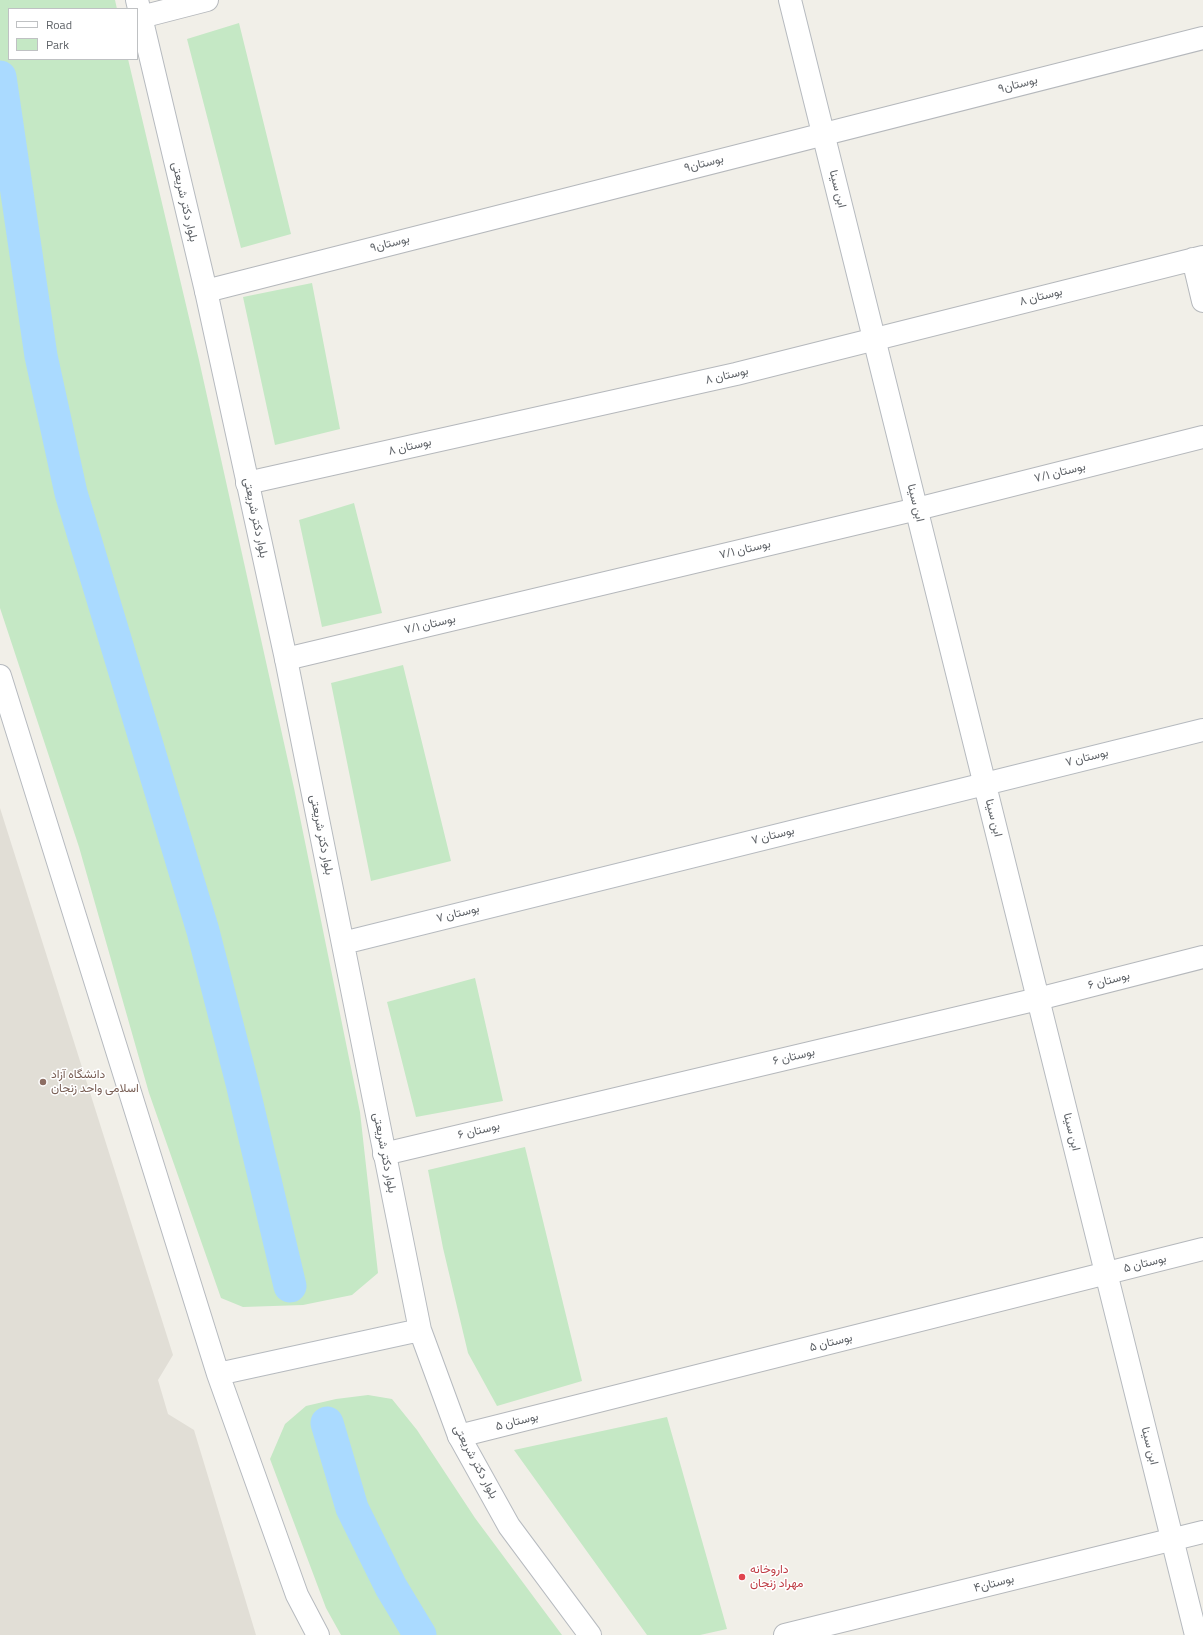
<!DOCTYPE html>
<html>
<head>
<meta charset="utf-8">
<style>
	body { margin:0 }
	#map { position:relative; width:1203px; height:1635px; overflow:hidden; background:#f1efe8; font-family:"Titillium Web",sans-serif }
	canvas { display:block }
	.legend { position:absolute; left:8px; top:8px; width:130px; height:52px; box-sizing:border-box; background:#fff; border:1px solid #bfc1c3; margin:0; padding:5px 7px; list-style:none; font-size:12px; color:#5f6368 }
	.legend li { display:flex; align-items:center; gap:8px; height:20px }
	.legend b { width:20px; border:1px solid #bfc1c3 }
</style>
</head>
<body>
<div id="map">
<canvas width="1203" height="1635"></canvas>
<ul class="legend">
<li><b style="height:5px;background:#fff"></b>Road</li>
<li><b style="height:11px;background:#c5e8c5"></b>Park</li>
</ul>
</div>
<script>
const c = document.querySelector('canvas').getContext('2d');
c.lineJoin = 'round';
function fill(path, color) { c.fillStyle = color; c.fill(path, 'evenodd'); }
function trace(path, color, width, dash) { c.strokeStyle = color; c.lineWidth = width; c.lineCap = dash ? 'butt' : 'round'; c.setLineDash(dash || []); c.stroke(path); }
function write(font, color, halo, rows, align = 'center') {
  c.font = font + ' "Titillium Web",Vazirmatn,sans-serif'; c.lineWidth = 3; c.setLineDash([]); c.textBaseline = 'middle'; c.strokeStyle = halo; c.fillStyle = color; for (const [text, x, y, turn = 0] of rows) {
    c.save(); c.translate(x, y); c.rotate((+turn || 0) * Math.PI / 180); c.textAlign = isNaN(turn) ? turn : align; if (halo) c.strokeText(text, 0, 0); c.fillText(text, 0, 0); c.restore();
  }
}
const education = new Path2D(`
	M 0,808 L 173,1355 L 158,1380 L 168,1414 L 194,1430 L 256,1635 L 0,1635 Z`);
const green = new Path2D(`
	M 0,0 L 115,0 L 117,9 L 9,9 L 9,59 L 128,59 L 199,360 L 294,788 L 360,1112 L 378,1273 L 352,1295 L 303,1305 L 243,1307 L 221,1298 L 149,1093 L 79,847 L 0,608 Z
	M 239,23 L 291,234 L 241,248 L 187,39 Z
	M 312,283 L 340,429 L 275,445 L 243,297 Z
	M 354,503 L 382,613 L 322,627 L 299,520 Z
	M 403,665 L 451,861 L 371,881 L 331,683 Z
	M 475,978 L 503,1101 L 416,1117 L 387,1002 Z
	M 525,1147 L 582,1381 L 497,1406 L 468,1353 L 443,1248 L 428,1170 Z
	M 368,1395 L 392,1399 L 417,1430 L 475,1518 L 562,1635 L 341,1635 L 326,1608 L 270,1459 L 285,1424 L 306,1406 L 336,1399 Z
	M 667,1417 L 727,1629 L 700,1635 L 647,1635 L 514,1450 Z`);
const canal = new Path2D(`
	M 0,77 L 41,356 L 71,493 L 203,931 L 242,1083 L 290,1286
	M 327,1423 L 352,1508 L 391,1587 L 420,1635`);
const street = new Path2D(`
	M 141,17 L 207,0
	M 1193,259 L 1203,301
	M 206,291 L 1203,38
	M 247,483 L 736,374 L 1203,257
	M 286,659 L 917,509 L 1203,437
	M 384,1154 L 1038,999 L 1203,957
	M 459,1436 L 1203,1249
	M 785,1635 L 1203,1532`);
const secondary = new Path2D(`
	M 137,0 L 206,291 L 286,659 L 420,1330 L 459,1436 L 509,1526 L 590,1635
	M 790,0 L 1196,1635
	M 0,676 L 218,1374 L 297,1595 L 318,1635
	M 343,943 L 1203,730
	M 218,1374 L 420,1330`);
const markers = [
	[43,1082,4,"#8d6e63"],
	[742,1577,4,"#e0444e"]
];
const streetNames = [
	["بوستان۹",1018,85,-14],
	["بوستان۹",704,164,-14],
	["ابن سینا",837,189,76],
	["بلوار دکتر شریعتی",184,202,77],
	["بوستان۹",390,244,-14],
	["بوستان ۸",1041,297,-14],
	["بوستان ۸",727,376,-13],
	["بوستان ۸",410,447,-13],
	["بوستان ۷/۱",1060,473,-14],
	["ابن سینا",915,503,76],
	["بلوار دکتر شریعتی",255,518,78],
	["بوستان ۷/۱",745,550,-13],
	["بوستان ۷/۱",430,625,-13],
	["بوستان ۷",1087,758,-14],
	["ابن سینا",993,818,76],
	["بلوار دکتر شریعتی",321,835,79],
	["بوستان ۷",773,836,-14],
	["بوستان ۷",458,914,-14],
	["بوستان ۶",1109,981,-14],
	["بوستان ۶",794,1057,-13],
	["بوستان ۶",479,1131,-13],
	["ابن سینا",1071,1132,76],
	["بلوار دکتر شریعتی",384,1153,79],
	["بوستان ۵",1145,1264,-14],
	["بوستان ۵",831,1343,-14],
	["بوستان ۵",517,1422,-14],
	["ابن سینا",1149,1446,76],
	["بلوار دکتر شریعتی",475,1462,62],
	["بوستان۴",994,1584,-14]
];
const educationNames = [
	["دانشگاه آزاد",51,1075],
	["اسلامی واحد زنجان",51,1089]
];
const healthNames = [
	["داروخانه",750,1570],
	["مهراد زنجان",750,1584]
];
fill(education, '#e1ded6');
fill(green, '#c5e8c5');
trace(canal, '#aadaff', 33);
trace(street, '#b5b8bc', 24);
trace(secondary, '#b6babf', 24);
trace(street, '#fff', 22);
trace(secondary, '#fff', 22);
for (const [x, y, r, color] of markers) { const dot = new Path2D(); dot.arc(x, y, r, 0, 2 * Math.PI); c.fillStyle = color; c.fill(dot); trace(dot, '#fff', 1.5); }
write('12px', '#5f6368', '#fff', streetNames);
write('12px', '#785e54', '#fff', educationNames, 'left');
write('12px', '#be3a42', '#fff', healthNames, 'left');
</script>
</body>
</html>
